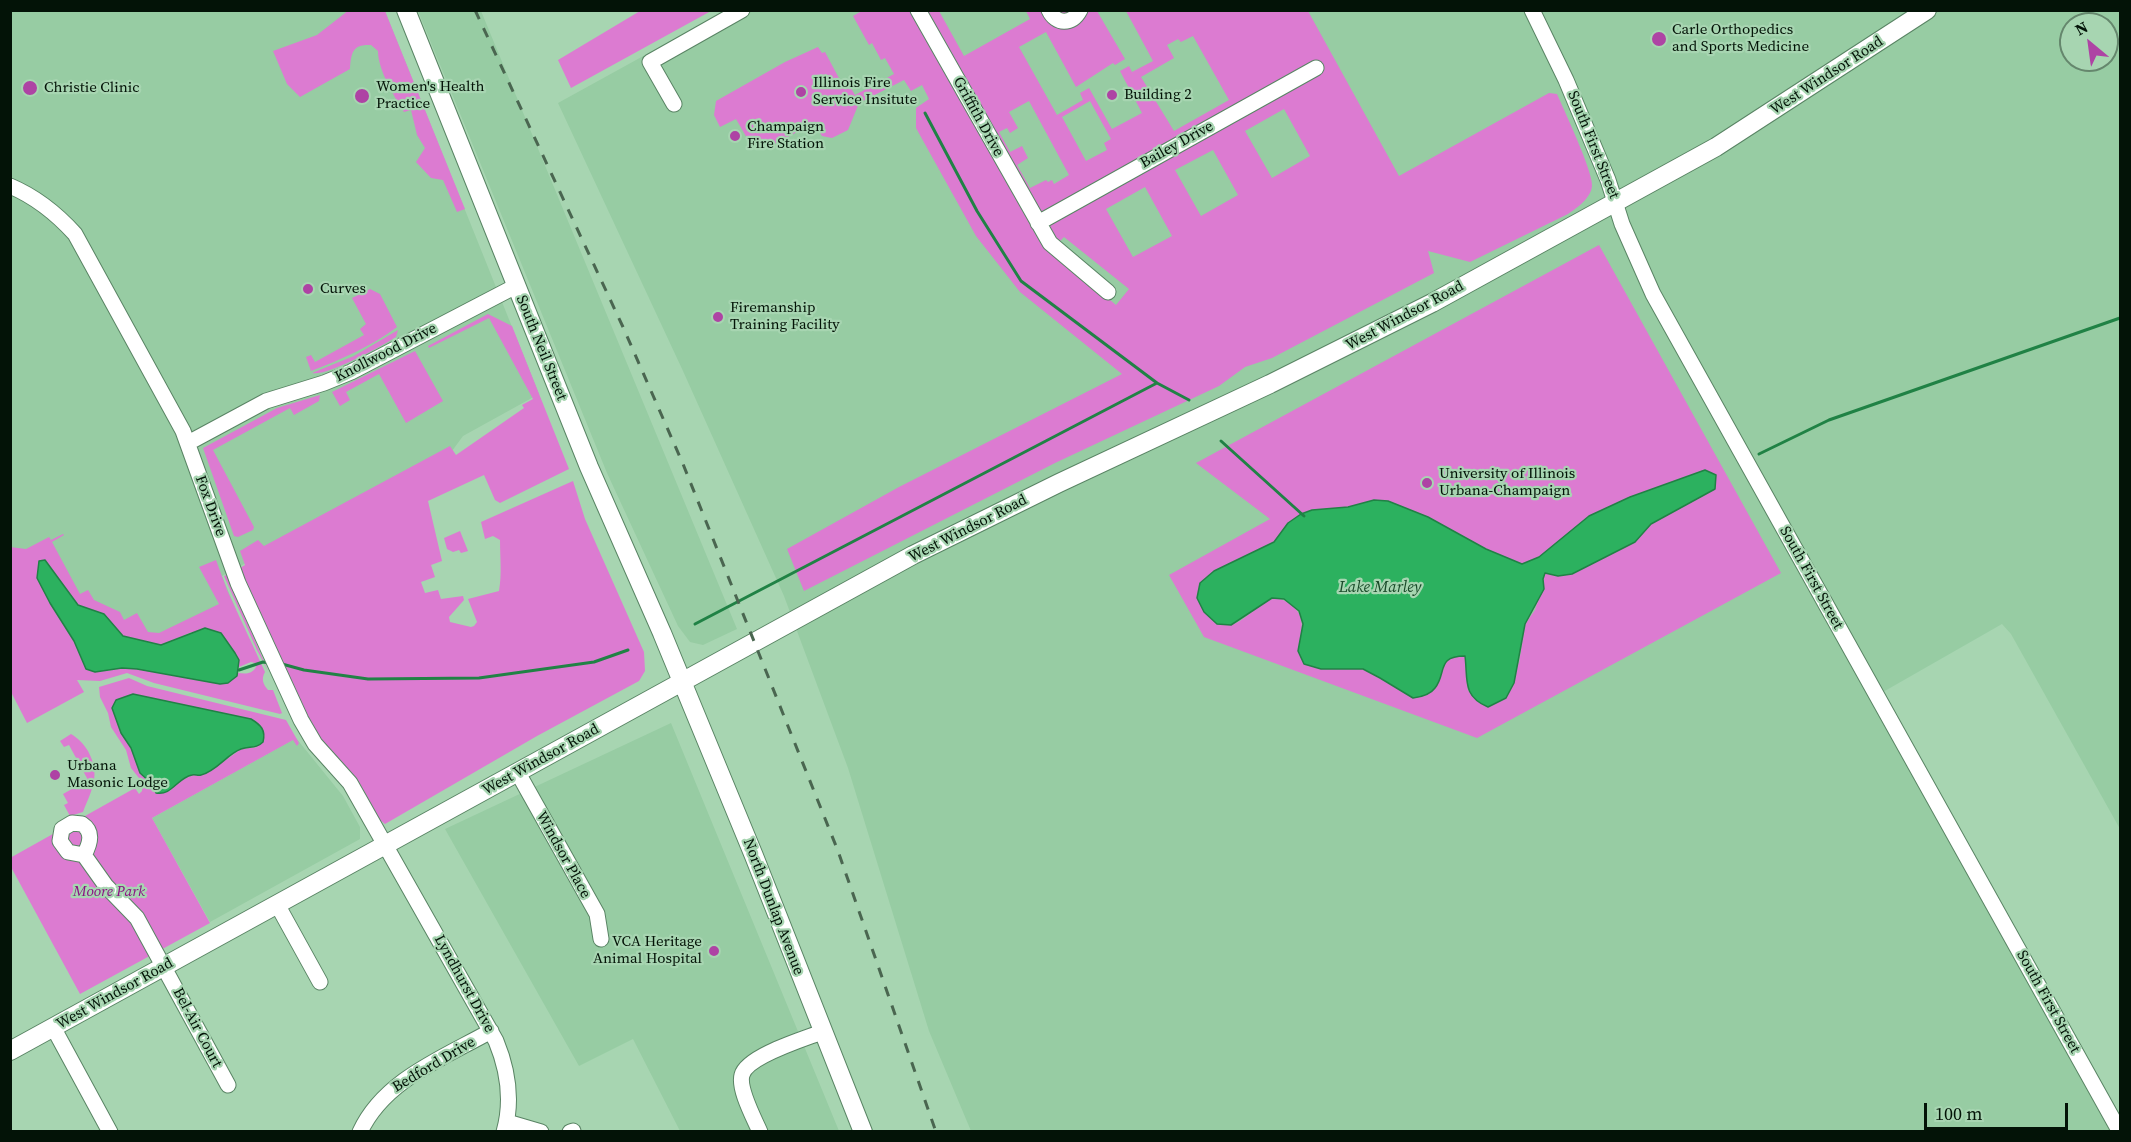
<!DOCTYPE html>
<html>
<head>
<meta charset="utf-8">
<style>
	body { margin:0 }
	#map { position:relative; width:2131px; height:1142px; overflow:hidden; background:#a7d5b1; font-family:"Source Serif 4",serif }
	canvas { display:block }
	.frame { position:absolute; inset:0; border:12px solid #031307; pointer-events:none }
	.north { position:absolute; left:2059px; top:12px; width:60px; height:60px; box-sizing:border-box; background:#a7d5b1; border:2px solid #65876d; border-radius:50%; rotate:331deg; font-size:16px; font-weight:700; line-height:24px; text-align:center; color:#031307 }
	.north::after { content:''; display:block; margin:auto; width:21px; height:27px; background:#ae43a4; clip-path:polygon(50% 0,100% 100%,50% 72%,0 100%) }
	.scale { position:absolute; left:1924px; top:1103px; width:144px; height:27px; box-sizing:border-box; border:3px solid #031307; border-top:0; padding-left:8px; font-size:18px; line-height:21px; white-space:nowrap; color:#031307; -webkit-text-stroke:4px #a7d5b1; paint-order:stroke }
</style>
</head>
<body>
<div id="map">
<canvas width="2131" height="1142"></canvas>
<div class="frame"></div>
<div class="north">N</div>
<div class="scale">100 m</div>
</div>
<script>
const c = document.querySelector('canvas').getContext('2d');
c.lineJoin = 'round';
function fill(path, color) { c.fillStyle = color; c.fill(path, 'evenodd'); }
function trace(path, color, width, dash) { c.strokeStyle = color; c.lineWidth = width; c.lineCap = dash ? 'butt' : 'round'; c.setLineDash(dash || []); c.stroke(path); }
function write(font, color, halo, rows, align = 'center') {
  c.font = font + ' "Source Serif 4",serif'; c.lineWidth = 4.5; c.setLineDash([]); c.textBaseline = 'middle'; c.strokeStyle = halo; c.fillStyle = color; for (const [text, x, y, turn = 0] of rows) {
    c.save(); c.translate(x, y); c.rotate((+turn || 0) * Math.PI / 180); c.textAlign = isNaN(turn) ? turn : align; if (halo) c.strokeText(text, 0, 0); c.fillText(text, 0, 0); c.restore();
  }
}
const built = new Path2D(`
	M 11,11 L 385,11 L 539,394 L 463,436 L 452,451 L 222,576 L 236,610 L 156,640 L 81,600 L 11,549 Z
	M 418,11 L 481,11 L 737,629 L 703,645 L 690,642 L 678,626 L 607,473 Z
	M 725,11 L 2120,11 L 2120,829 L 2011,634 L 2002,624 L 1883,692 L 2120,1115 L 2120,1131 L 971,1131 L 929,1031 L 848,768 L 784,596 L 683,371 L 558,103 ZM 2071,24 L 2107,24 L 2107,60 L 2071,60 Z
	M 671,723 L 839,1131 L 680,1131 L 633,1039 L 579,1066 L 445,829 Z
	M 296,738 L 343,796 L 360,827 L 360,839 L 210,922 L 152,818 Z`);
const green = new Path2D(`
	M 349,10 L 385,11 L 465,209 L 457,212 L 443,180 L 431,178 L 416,162 L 425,148 L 417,135 L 411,110 L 404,112 C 394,96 378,70 378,51 L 371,45 C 353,44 351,52 350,69 L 300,97 L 287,84 L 273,51 L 317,35 Z
	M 640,11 L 711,11 L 571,88 L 558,60 Z
	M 860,11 L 910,11 L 1040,242 L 1116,305 L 1129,289 L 1064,237 L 1057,244 L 923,11 L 939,11 L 964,56 L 1030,19 L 1026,11 L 1097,11 L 1125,59 L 1115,65 L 1113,63 L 1076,87 L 1046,32 L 1019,47 L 1057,115 L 1083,100 L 1080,93 L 1089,88 L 1112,129 L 1142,113 L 1120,71 L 1129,66 L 1132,72 L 1153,61 L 1126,11 L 1308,11 L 1399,176 L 1549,93 L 1557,94 C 1564,110 1594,174 1592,186 C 1591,198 1577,208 1568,214 L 1470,262 L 1428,251 L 1434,273 L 1272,358 L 1245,367 L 1219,386 L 1055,463 L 804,591 L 787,549 L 899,487 L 1122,374 L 1020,292 L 976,236 L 916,128 L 916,108 L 929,99 L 922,85 L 911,91 L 904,80 L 859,103 L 848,130 L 832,138 L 822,136 L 814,123 L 767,148 L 763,139 L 751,145 L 736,119 L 720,127 L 714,115 L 716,101 L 785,62 L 818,47 L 822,53 L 825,52 L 841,82 L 844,81 L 847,86 L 849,85 L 855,95 L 894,74 L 885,58 L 881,60 L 872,43 L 869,45 L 853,16 L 860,12 ZM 1193,36 L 1229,100 L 1174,131 L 1141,77 L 1174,58 L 1167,45 L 1178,39 L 1181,42 ZM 1029,101 L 1069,175 L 1054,184 L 1052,180 L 1048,182 L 1046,180 L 1030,188 L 1017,165 L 1028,158 L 1022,146 L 1010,152 L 999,132 L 1007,128 L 1010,133 L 1018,128 L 1009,112 ZM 1090,101 L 1111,139 L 1104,143 L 1107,150 L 1086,161 L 1062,117 ZM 1284,109 L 1310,156 L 1272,178 L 1245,131 ZM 1213,150 L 1238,195 L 1201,216 L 1175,170 ZM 1145,187 L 1172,236 L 1133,257 L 1106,209 Z
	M 1599,245 L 1781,573 L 1477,738 L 1204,637 L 1169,575 L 1270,519 L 1196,463 ZM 1704,470 L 1715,489 L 1651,524 L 1635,542 L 1558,576 L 1545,573 L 1535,610 L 1525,624 L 1519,663 L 1468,691 L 1465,656 C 1442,656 1441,669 1436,688 L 1380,678 L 1363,669 L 1321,669 L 1298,651 C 1301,632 1308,617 1290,604 C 1265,585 1250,624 1228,625 C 1217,625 1212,619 1204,612 L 1214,571 L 1274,542 L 1288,523 L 1312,510 L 1348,507 L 1374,500 L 1388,501 L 1428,517 L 1486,549 L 1522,564 L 1539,557 L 1589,516 L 1630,497 Z
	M 370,289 L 380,294 L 397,327 C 370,347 342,359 311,371 L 306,357 L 311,355 L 315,362 L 364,335 L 360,329 L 366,324 L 352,298 Z
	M 488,314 L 512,326 L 569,469 L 500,503 L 495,500 L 484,475 L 428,501 L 442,561 L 431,565 L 435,577 L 421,582 L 425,593 L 438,590 L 441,599 L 463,596 L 464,600 L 449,617 L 450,622 L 471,627 L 474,626 L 477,622 L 468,599 L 499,591 C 502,574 500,558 500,540 L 493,536 L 485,539 L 481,522 L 573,481 L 585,519 L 644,652 L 645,671 L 639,681 L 537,736 L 385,824 L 380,820 L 359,782 L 320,738 L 304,711 L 240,568 L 245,565 L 240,551 L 258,540 L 264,546 L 450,446 L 456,455 L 524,408 L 522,405 L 533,399 L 489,318 L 429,348 L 428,346 Z
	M 398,330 L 396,337 C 382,346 326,377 312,373 L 354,356 Z
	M 415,351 L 443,401 L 406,423 L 379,374 L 346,392 L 350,400 L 340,406 L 332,392 Z
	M 320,395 L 319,401 L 294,415 L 290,408 L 213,450 L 254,527 L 253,530 L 238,537 L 234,536 L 203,448 L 277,408 Z
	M 460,531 L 468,551 L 461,553 L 459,550 L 453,552 L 447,549 L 444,538 Z
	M 63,534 L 64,535 L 52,542 L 80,594 L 88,590 L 94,600 L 120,612 L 124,620 L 137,613 L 148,632 L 159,633 L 219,604 L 199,567 L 216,560 L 227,590 L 265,672 C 261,679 263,684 268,690 L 273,690 L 282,713 L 280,714 L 154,683 L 127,673 L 100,681 L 77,680 L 84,692 L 27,723 L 11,692 L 10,547 L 26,549 L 49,537 L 51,540 ZM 45,560 L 78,605 L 104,614 L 122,636 L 161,645 L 192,632 L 221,633 L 239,660 L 239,667 L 251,662 L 255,663 L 256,667 C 252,674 246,674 238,673 L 237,676 L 220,684 L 137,669 L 122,668 L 107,671 L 86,669 L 74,641 L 50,603 L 44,591 Z
	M 227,575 L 268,671 L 257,650 L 224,576 Z
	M 129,678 L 147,686 L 286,720 L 299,743 L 297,746 L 293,740 L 152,818 L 210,923 L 80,994 L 11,867 L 10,858 L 135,788 L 139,794 L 142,791 L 143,783 L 131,768 L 126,750 L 111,727 L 108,713 L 100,697 L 99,687 ZM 258,747 L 241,749 L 220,764 L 201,775 L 192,775 L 175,784 L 170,791 L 156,793 L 151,783 L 140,773 L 131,748 Z
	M 71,734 C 79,739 83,743 88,751 C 101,775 92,789 83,812 L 70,816 L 64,805 L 68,803 L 63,794 L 88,780 L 69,745 L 64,747 L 60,741 Z`);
const water = new Path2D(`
	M 1705,470 L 1716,475 L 1715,489 L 1651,524 L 1635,542 L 1572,574 L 1558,576 L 1545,573 L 1543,579 L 1544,589 L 1525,624 L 1514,683 L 1506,698 L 1488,707 C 1462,696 1468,680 1465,656 C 1436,656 1447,673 1435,688 C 1430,695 1421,697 1413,698 L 1380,678 L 1363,669 L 1321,669 L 1304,664 L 1298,651 L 1303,624 L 1299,611 L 1284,599 L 1272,598 L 1231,625 L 1217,624 L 1204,612 L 1197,598 L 1200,583 L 1214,571 L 1274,542 L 1288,523 L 1301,514 L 1312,510 L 1348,507 L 1374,500 L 1388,501 L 1428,517 L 1486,549 L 1522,564 L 1539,557 L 1589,516 L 1630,497 Z
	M 45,560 L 78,605 L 104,614 L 123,636 L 161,645 L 205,628 L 221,633 L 235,653 L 239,660 L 237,676 L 228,683 L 220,684 L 137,669 L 122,668 L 95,672 L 86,669 L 74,641 L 50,603 L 37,578 L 39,561 Z
	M 133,694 L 251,719 C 261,725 266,730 263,742 C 256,749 250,746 241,749 C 227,754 217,771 201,775 C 198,776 195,774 192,775 C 177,778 172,796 156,793 L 151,783 L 140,773 L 131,748 L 121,733 L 112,708 L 116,700 Z`);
const stream = new Path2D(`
	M 925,113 L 977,211 L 1021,281 L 1157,383
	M 1221,441 L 1304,516
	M 1759,454 L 1829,420 L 2120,318
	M 695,624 L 1157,383 L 1189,400
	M 282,664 L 304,670 L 368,679 L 479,678 L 594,662 L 628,650
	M 239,670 L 263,662 L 269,663`);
const minor = new Path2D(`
	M 918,10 L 1050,243 L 1108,292
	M 1049,10 C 1056,25 1072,25 1080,10
	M 1532,10 L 1566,80 L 1608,180 L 1622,224 L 1653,294 L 2120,1132
	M 674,104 L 650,62 L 742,10
	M 10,186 C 36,197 56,213 75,234 L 183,431 L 238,583 L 301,720 L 315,744 L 350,783 L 496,1041 C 508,1070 513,1100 504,1132
	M 1038,223 L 1316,68
	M 188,443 L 266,401 L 324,383 L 351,372 L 516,286
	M 518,773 L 597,914 L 601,939
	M 72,823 L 82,824 C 94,832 90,844 84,855 L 68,852 L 60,841 L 62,829 Z
	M 84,855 L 106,886 L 137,918 L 228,1085
	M 278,906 L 320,982
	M 53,1027 L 110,1132
	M 507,1122 L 541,1132
	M 360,1132 C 384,1080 443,1058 491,1031
	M 570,1132 L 573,1131
	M 760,1132 C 754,1118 738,1089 742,1075 C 747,1056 804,1039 822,1032`);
const major = new Path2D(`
	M 406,10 L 589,467 L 662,633 L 754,856 L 863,1132
	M 10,1051 L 913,555 L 1059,483 L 1270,384 L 1432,303 L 1716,147 L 1927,10`);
const rail = new Path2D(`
	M 475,10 L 623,327 L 683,464 L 838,851 L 936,1132`);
const markers = [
	[1659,39,8,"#ae43a4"],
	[30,88,8,"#ae43a4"],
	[801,92,6,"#ae43a4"],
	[1112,95,6,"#ae43a4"],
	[362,96,8,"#ae43a4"],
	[735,136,6,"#ae43a4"],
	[308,289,6,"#ae43a4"],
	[718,317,6,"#ae43a4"],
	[1427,483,6,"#ae43a4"],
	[55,775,6,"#ae43a4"],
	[714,951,6,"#ae43a4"]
];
const poiNames = [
	["Carle Orthopedics",1672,30],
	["and Sports Medicine",1672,47],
	["Illinois Fire",813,83],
	["Service Insitute",813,100],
	["Women's Health",376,87],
	["Practice",376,104],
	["Christie Clinic",44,88],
	["Building 2",1124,95],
	["Champaign",747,127],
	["Fire Station",747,144],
	["Curves",320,289],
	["Firemanship",730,308],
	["Training Facility",730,325],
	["University of Illinois",1439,474],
	["Urbana-Champaign",1439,491],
	["Urbana",67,766],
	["Masonic Lodge",67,783],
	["VCA Heritage",702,942,"right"],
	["Animal Hospital",702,959,"right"]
];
const streetNames = [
	["West Windsor Road",1827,76,-33],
	["Griffith Drive",978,117,61],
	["Bailey Drive",1177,145,-29],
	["South First Street",1593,145,68],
	["West Windsor Road",1405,316,-28],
	["South Neil Street",541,348,68],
	["Knollwood Drive",386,353,-27],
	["Fox Drive",210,506,70],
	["West Windsor Road",968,529,-27],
	["South First Street",1811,578,61],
	["West Windsor Road",541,760,-29],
	["Windsor Place",563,855,61],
	["North Dunlap Avenue",773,907,69],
	["Lyndhurst Drive",464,984,61],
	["West Windsor Road",115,994,-29],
	["South First Street",2048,1002,61],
	["Bel-Air Court",197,1028,62],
	["Bedford Drive",434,1065,-31]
];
const parkNames = [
	["Moore Park",109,892]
];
const waterNames = [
	["Lake Marley",1380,588]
];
fill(built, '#97cca3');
fill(green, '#dc7bd1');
fill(water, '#2cb15f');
trace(water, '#208245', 1.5);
trace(stream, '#208245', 3);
trace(minor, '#598464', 17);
trace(major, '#598464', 20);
trace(minor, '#fff', 15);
trace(major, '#fff', 18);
trace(rail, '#4a6650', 3, [10, 10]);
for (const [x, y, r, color] of markers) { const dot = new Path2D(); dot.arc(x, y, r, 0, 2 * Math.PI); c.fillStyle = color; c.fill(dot); trace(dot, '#a7d5b1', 2); }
write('15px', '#031307', '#a7d5b1', poiNames, 'left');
write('15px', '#031307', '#a7d5b1', streetNames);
write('italic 15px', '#8b0f83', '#a7d5b1', parkNames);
write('italic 16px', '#194a29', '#a7d5b1', waterNames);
</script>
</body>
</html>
